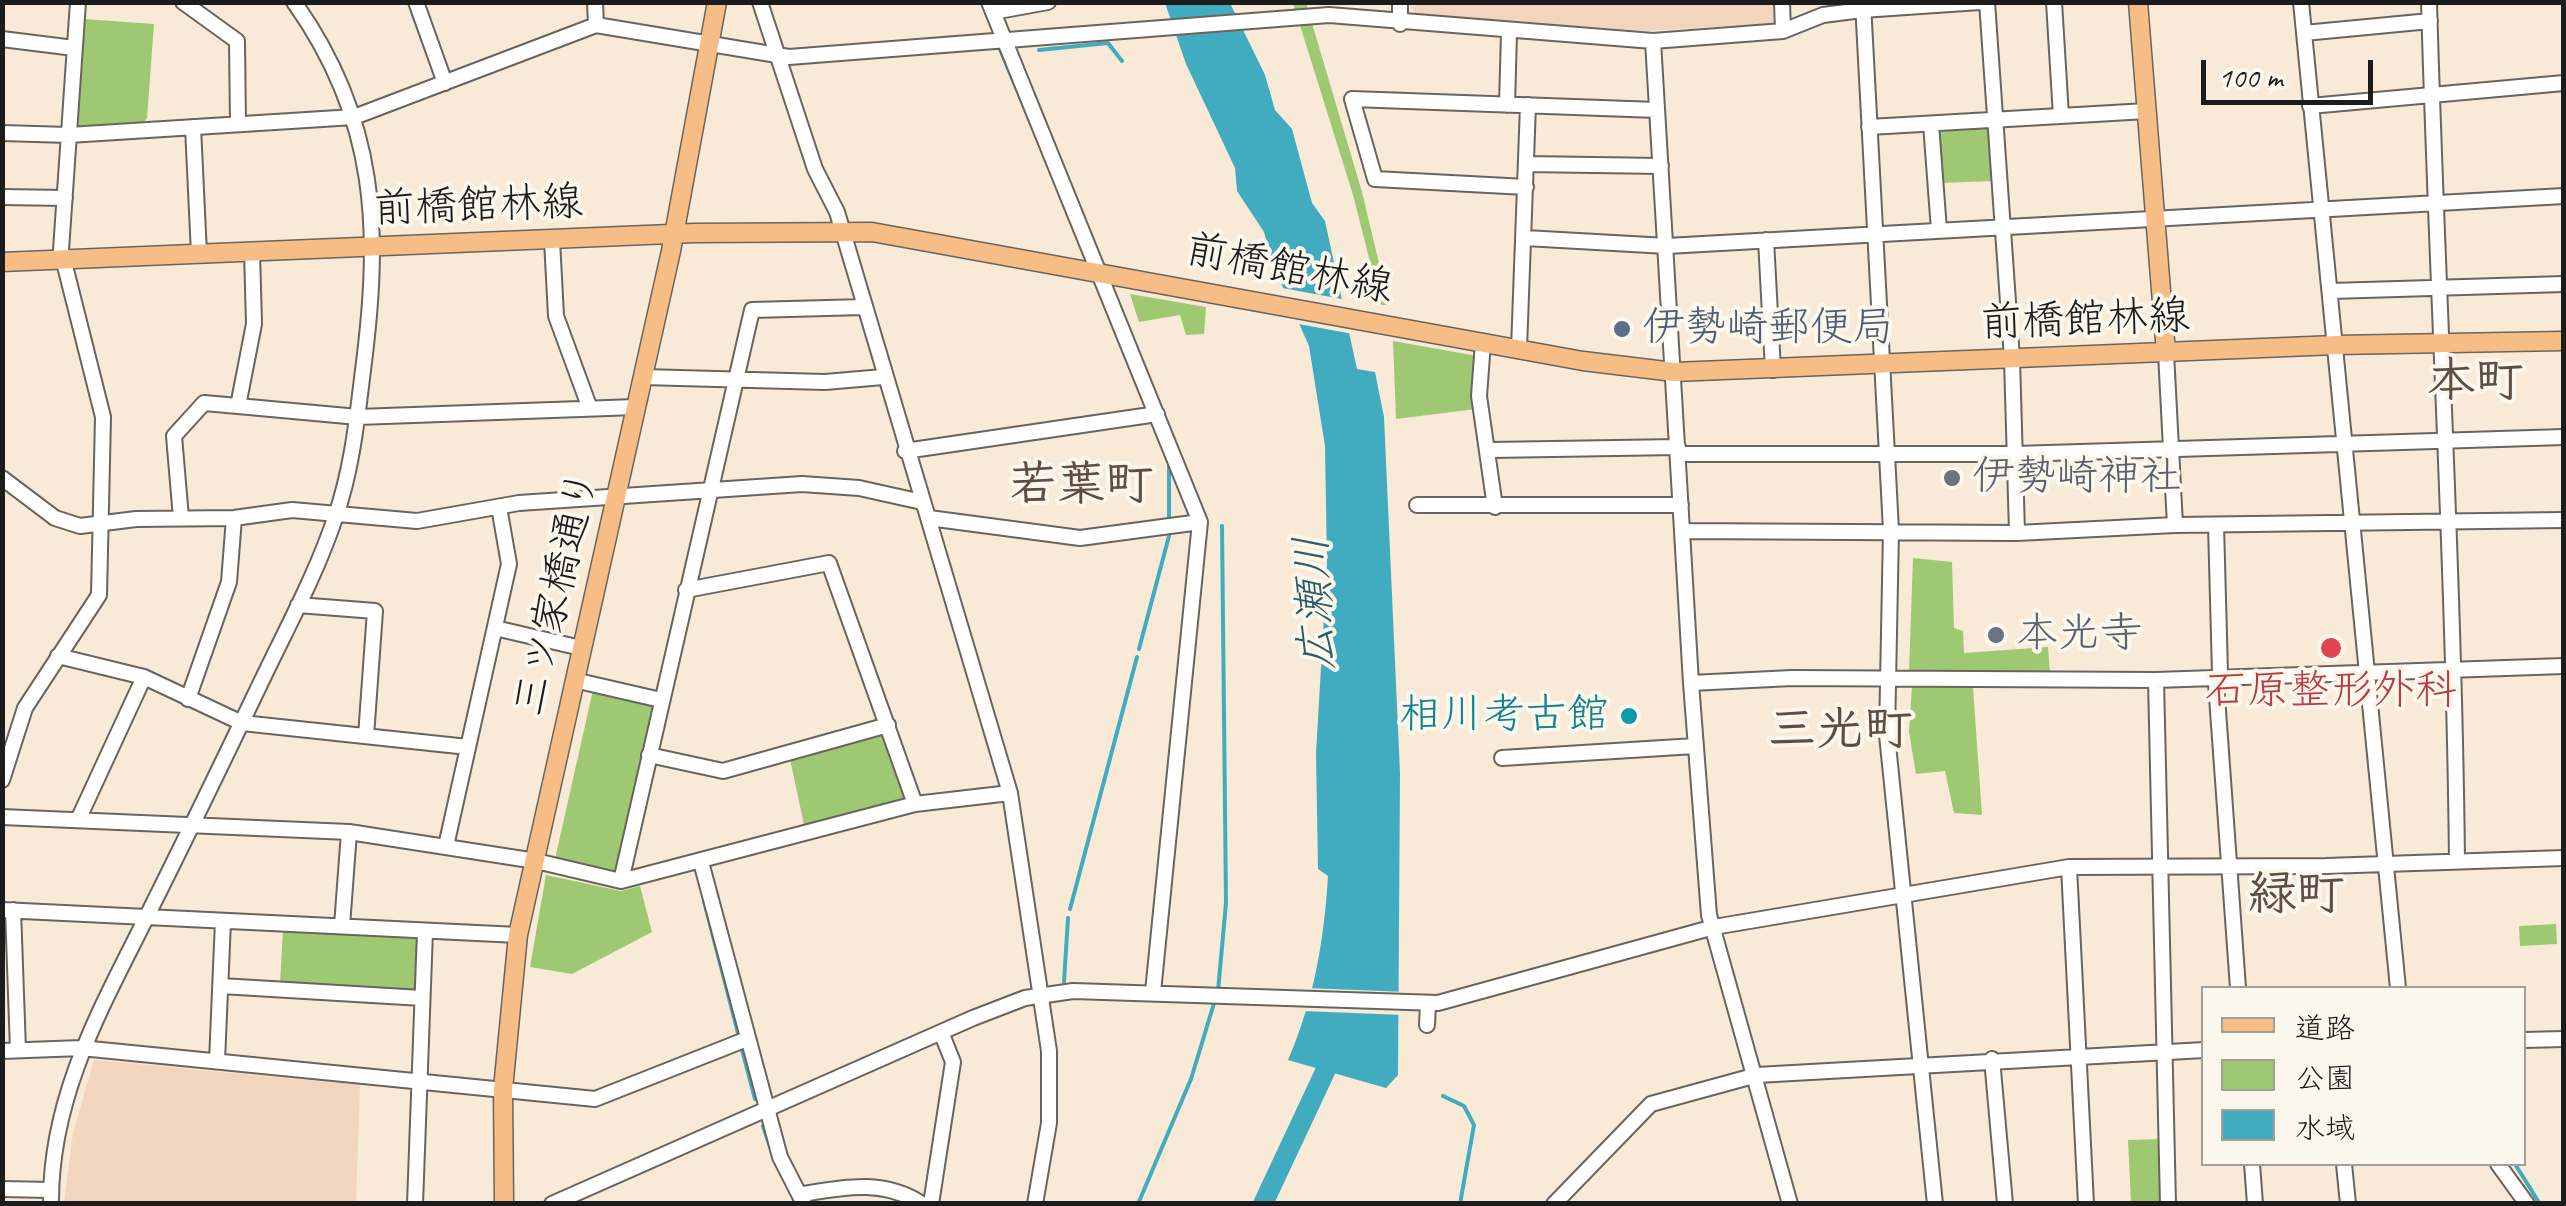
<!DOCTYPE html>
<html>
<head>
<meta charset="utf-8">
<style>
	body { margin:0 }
	#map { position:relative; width:2566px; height:1206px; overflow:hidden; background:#f8ead7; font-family:Caveat,"Klee One",sans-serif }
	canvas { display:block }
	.frame { position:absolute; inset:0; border:5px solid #1c1c1c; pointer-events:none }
	.legend { position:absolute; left:2201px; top:986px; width:325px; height:180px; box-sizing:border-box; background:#fbf7ec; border:2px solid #a29f99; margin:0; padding:12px 18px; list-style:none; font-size:30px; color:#1c1c1c }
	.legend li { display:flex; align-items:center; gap:20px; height:50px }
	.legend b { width:50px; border:2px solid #a29f99 }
	.scale { position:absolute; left:2201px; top:60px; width:172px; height:45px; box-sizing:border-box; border:5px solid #1c1c1c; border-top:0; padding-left:12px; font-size:30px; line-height:35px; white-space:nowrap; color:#1c1c1c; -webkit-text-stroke:8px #fbf7ec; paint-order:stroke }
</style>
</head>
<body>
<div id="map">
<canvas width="2566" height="1206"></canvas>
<div class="frame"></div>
<ul class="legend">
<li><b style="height:12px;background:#f6be86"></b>道路</li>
<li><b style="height:28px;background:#9fc873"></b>公園</li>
<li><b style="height:28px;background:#41acc0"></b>水域</li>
</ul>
<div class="scale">100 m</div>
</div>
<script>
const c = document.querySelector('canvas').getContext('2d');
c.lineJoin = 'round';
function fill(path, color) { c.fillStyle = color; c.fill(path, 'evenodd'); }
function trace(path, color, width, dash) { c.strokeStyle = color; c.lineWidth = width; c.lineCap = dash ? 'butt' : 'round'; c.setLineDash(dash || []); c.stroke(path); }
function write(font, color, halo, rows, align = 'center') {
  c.font = font + ' Caveat,"Klee One",sans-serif'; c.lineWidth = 8; c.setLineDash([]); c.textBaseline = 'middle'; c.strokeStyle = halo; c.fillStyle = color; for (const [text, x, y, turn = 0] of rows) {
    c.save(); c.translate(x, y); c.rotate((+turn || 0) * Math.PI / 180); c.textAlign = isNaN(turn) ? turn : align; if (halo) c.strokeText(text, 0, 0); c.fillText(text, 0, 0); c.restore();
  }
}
const built = new Path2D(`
	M 1776,2 L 1774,23 L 1646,31 L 1415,14 L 1410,3 Z
	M 94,1060 L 360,1085 L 356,1203 L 64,1203 L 73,1133 Z`);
const green = new Path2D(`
	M 1293,3 L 1306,3 L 1362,192 L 1389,305 L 1381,305 L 1353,195 Z
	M 84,19 L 154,24 L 147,118 L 142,125 L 76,126 Z
	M 1987,127 L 1991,131 L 1994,181 L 1940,183 L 1936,132 Z
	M 1130,294 L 1206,307 L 1204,334 L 1186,335 L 1180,315 L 1139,322 Z
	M 1393,341 L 1472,355 L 1476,359 L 1476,409 L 1396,419 Z
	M 1913,558 L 1952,562 L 1954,628 L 1963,631 L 1964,653 L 2048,647 L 2050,673 L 1909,672 Z
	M 1912,686 L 1973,688 L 1982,815 L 1954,813 L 1945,771 L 1916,774 L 1909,732 Z
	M 593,690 L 654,705 L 619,873 L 555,859 Z
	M 881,733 L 887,736 L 909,795 L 905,800 L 804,825 L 790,759 Z
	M 546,875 L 621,891 L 640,886 L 652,932 L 572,974 L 530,967 Z
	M 2556,924 L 2557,944 L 2520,946 L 2519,926 Z
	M 283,928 L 415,936 L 419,940 L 418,986 L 413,991 L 280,984 Z
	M 2162,1139 L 2163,1203 L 2131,1203 L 2128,1140 Z`);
const water = new Path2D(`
	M 1165,3 L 1230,3 L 1265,75 L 1275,110 L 1292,129 L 1312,203 L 1325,221 L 1357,369 L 1375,372 L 1384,417 L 1400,773 L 1398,1075 L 1386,1088 L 1288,1060 C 1314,1000 1324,941 1328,876 L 1318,869 L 1316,753 L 1327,564 L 1325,446 L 1309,346 L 1273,265 L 1264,232 L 1237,191 L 1235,168 L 1186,64 Z`);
const pier = new Path2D(`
	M 1277,287 L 1347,300 L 1353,334 L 1293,323 Z
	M 1307,988 L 1406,992 L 1404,1015 L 1302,1011 Z`);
const stream = new Path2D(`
	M 1000,49 L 1058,188
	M 1039,50 L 1108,43 L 1122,61
	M 1169,460 L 1169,517
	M 1139,649 L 1169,536
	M 704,901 L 739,1037
	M 1070,909 L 1137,657
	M 1064,982 L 1068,918
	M 1218,991 L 1226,903 L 1222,526
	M 741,1046 L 755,1099
	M 1443,1096 L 1464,1106 L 1474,1125 L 1460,1204
	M 763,1126 L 776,1164
	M 2515,1164 L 2540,1204
	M 1138,1204 L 1191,1079 L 1215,1000`);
const river = new Path2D(`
	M 1263,1204 L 1337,1046`);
const minor = new Path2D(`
	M 183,2 L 237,41 L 238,124
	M 416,2 L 445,83
	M 595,2 L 596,25
	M 760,2 L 815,169 L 837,212 L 1010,793 L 1049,1051 L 1049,1123 L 1035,1204
	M 989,2 L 1200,522 L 1153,992
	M 1400,2 L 1400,24
	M 1782,2 L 1783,31
	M 1987,2 L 2012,359 L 2017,533
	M 2054,2 L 2061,116
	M 2301,2 L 2398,988
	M 2429,2 C 2437,289 2454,574 2457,861
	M 1863,3 L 1891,530 L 1887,735 L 1935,1204
	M 993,12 L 1048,2
	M 2304,33 L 2430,21
	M 2,39 L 74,48
	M 1653,41 L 1691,683 L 1709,915 L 1790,1204
	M 1507,105 L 1509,33
	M 2310,106 L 2564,83
	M 1931,124 L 1939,230
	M 193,127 L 199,254
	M 1869,127 L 2147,111
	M 2,133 L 69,135 L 354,117 L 596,25 L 789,57 L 1329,15 L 1653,41 L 1783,31 L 1823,15 L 1862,10 L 1980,2
	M 1526,164 L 1661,166
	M 1526,187 L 1375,179 L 1352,99 L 1657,110
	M 2,197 L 65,198
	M 1525,238 L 1667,246 L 2564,196
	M 552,240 L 556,316 L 589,406
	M 1766,240 L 1773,370
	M 252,251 L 254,324 L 238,406 L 358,417 L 636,407
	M 2331,291 L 2564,284
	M 1483,342 L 1479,396 L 1495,507
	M 1519,349 L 1528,105
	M 2166,353 L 2175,525
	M 643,377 L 825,382 L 883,377
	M 1490,450 L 1678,447
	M 905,451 L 1157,414
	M 1678,454 L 2016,454 L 2564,437
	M 2,478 L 55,518 L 80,526 L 136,519 L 234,518 L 292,510 L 417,521 L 519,503 L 802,484 L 859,488 L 922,502
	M 1417,505 L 1681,505
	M 181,518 L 174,436 L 204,403 L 238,406
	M 929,518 L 1080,538 L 1200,522
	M 2216,525 L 2220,673 L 2216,683 L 2238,988
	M 1683,531 L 2017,533 L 2175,525 L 2564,520
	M 686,590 L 829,563 L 915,804
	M 298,605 L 375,611 L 366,736
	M 495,628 L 581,648
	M 58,656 L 144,677 L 242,723 L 468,747
	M 574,680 L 661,700
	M 2156,680 L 2168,1204
	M 1691,683 L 1792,678 L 2156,680 L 2564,666
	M 188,699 L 229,582 L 234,518
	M 649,755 L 723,771 L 888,725
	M 1502,758 L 1695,746
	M 2,780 L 25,708 L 99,595 L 103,417 L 61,250 L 78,2
	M 2,817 L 349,832 L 536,861 L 621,881 L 915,804 L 1010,793
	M 78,820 L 144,677
	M 446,846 L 509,564 L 499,507
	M 701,862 L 780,1157 L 804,1204
	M 2069,867 L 2086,1204
	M 621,881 L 752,310 L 864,307
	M 2,910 L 518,935
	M 13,910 L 18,1050
	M 342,926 L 349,832
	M 221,986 L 422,998
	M 1427,1025 L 1428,1003
	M 2524,1040 L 2564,1039
	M 2,1051 L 81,1048 L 595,1099 L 747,1039
	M 1992,1059 L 2005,1204
	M 217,1061 L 223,921
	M 2252,1164 L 2255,1204
	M 2344,1164 L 2348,1204
	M 2498,1164 L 2527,1204
	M 2,1189 L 51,1190
	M 803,1194 C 845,1187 884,1179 922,1204
	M 51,1204 C 50,1091 107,998 155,900 C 192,826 228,751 264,676 C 289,624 317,572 335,518 C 352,470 357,419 363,370 C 381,231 378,120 294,2
	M 415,1204 L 425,931
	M 552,1204 L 973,1018 L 1025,998 L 1073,991 L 1438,1003 L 1714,927 L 2069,867 L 2326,866 L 2564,858
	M 931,1204 L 953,1062 L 941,1032
	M 1554,1204 L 1651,1104 L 1757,1075 L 2204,1050`);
const major = new Path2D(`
	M 2138,2 L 2166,353
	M 2,262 L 694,233 L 872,232 L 1583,361 L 1674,372 L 2336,345 L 2564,341
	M 504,1204 L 503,1089 L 518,935 L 671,251 L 717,2`);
const markers = [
	[1622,329,10,"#5c6f8a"],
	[1952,478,10,"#6b7280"],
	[1996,635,10,"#6b7280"],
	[2331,648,12,"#e0444e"],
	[1629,716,10,"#0f9aa8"]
];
const streetNames = [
	["前橋館林線",478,207,-2],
	["前橋館林線",1289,270,11],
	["前橋館林線",2085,321,-2],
	["三ツ家橋通り",558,593,-77]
];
const serviceNames = [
	["伊勢崎郵便局",1642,329]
];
const worshipNames = [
	["伊勢崎神社",1972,478],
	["本光寺",2016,635]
];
const healthNames = [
	["石原整形外科",2331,692]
];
const cultureNames = [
	["相川考古館",1609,716]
];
const waterNames = [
	["広瀬川",1317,603,-93]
];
const quarterNames = [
	["本町",2475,383],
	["若葉町",1081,486],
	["三光町",1840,731],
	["緑町",2296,896]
];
fill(built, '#f1d5bd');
fill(green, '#9fc873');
fill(water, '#41acc0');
fill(pier, '#f8ead7');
trace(stream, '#41acc0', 4);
trace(river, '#41acc0', 20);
trace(minor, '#69645d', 18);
trace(major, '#69645d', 21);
trace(minor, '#fff', 14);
trace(major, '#f6be86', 18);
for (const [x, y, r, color] of markers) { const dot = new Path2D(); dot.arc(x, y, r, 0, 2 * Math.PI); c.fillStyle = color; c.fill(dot); trace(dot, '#fbf7ec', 4); }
write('42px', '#1c1c1c', '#fbf7ec', streetNames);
write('42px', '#4e5e75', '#fbf7ec', serviceNames, 'left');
write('42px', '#5b616d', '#fbf7ec', worshipNames, 'left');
write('42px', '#be3a42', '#fbf7ec', healthNames);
write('42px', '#0d838f', '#fbf7ec', cultureNames, 'right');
write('italic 45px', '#2d5d66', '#fbf7ec', waterNames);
write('bold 48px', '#604d41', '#fbf7ec', quarterNames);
</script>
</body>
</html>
